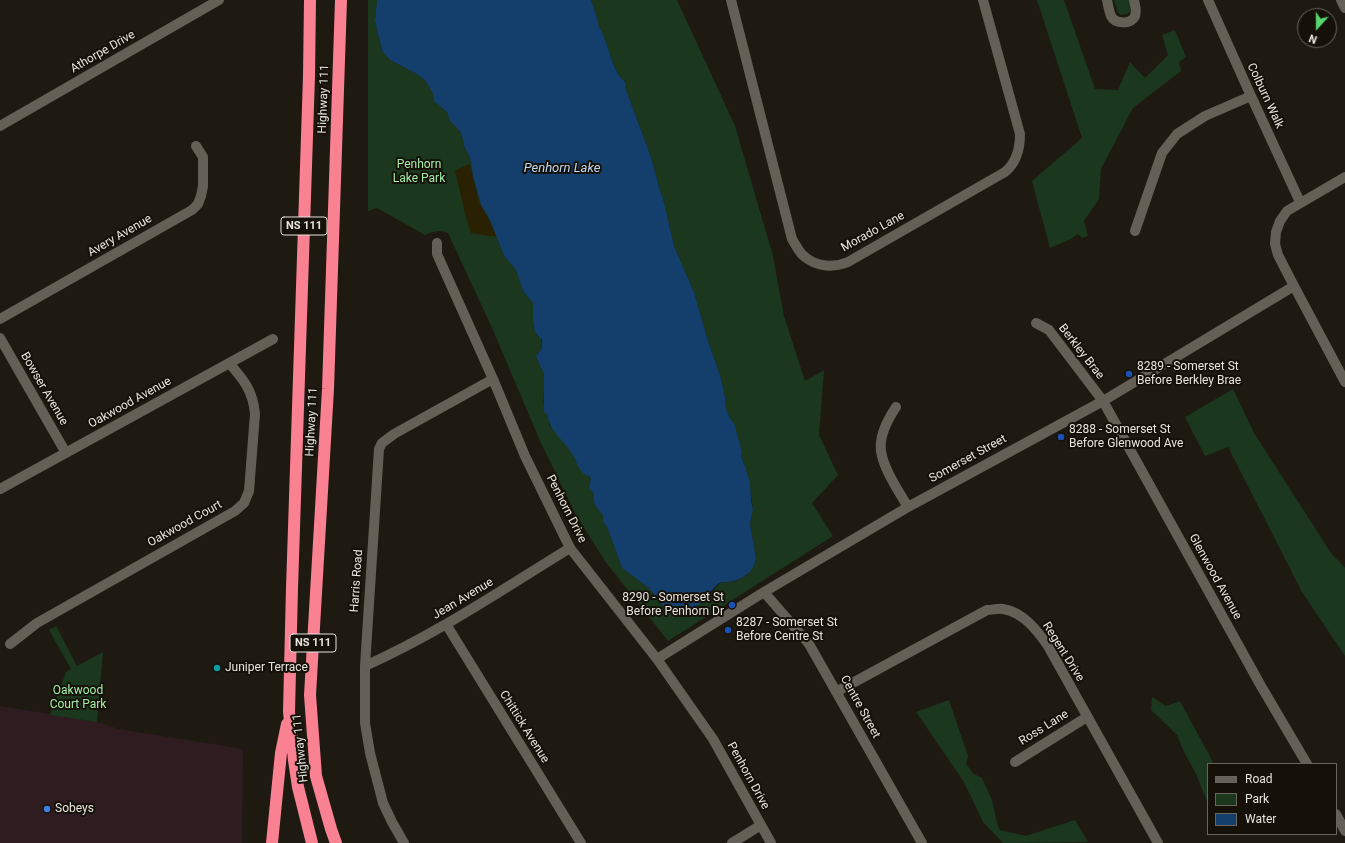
<!DOCTYPE html>
<html>
<head>
<meta charset="utf-8">
<style>
	body { margin:0 }
	#map { position:relative; width:1345px; height:843px; overflow:hidden; background:#1e1a11; font-family:Roboto,sans-serif }
	canvas { display:block }
	.legend { position:absolute; left:1207px; top:763px; width:130px; height:72px; box-sizing:border-box; background:#151109; border:1px solid #69655e; margin:0; padding:5px 7px; list-style:none; font-size:12px; color:#e7e4de }
	.legend li { display:flex; align-items:center; gap:8px; height:20px }
	.legend b { width:20px; border:1px solid #69655e }
	.north { position:absolute; left:1297px; top:8px; width:40px; height:40px; box-sizing:border-box; background:#151109; border:1px solid #69655e; border-radius:50%; rotate:201deg; font-size:11px; font-weight:700; line-height:16px; text-align:center; color:#e7e4de }
	.north::after { content:''; display:block; margin:auto; width:14px; height:18px; background:#58d56f; clip-path:polygon(50% 0,100% 100%,50% 72%,0 100%) }
</style>
</head>
<body>
<div id="map">
<canvas width="1345" height="843"></canvas>
<ul class="legend">
<li><b style="height:5px;background:#646055"></b>Road</li>
<li><b style="height:11px;background:#1b371d"></b>Park</li>
<li><b style="height:11px;background:#143f6c"></b>Water</li>
</ul>
<div class="north">N</div>
</div>
<script>
const c = document.querySelector('canvas').getContext('2d');
c.lineJoin = 'round';
function fill(path, color) { c.fillStyle = color; c.fill(path, 'evenodd'); }
function trace(path, color, width, dash) { c.strokeStyle = color; c.lineWidth = width; c.lineCap = dash ? 'butt' : 'round'; c.setLineDash(dash || []); c.stroke(path); }
function write(font, color, halo, rows, align = 'center') {
  c.font = font + ' Roboto,sans-serif'; c.lineWidth = 4; c.setLineDash([]); c.textBaseline = 'middle'; c.strokeStyle = halo; c.fillStyle = color; for (const [text, x, y, turn = 0] of rows) {
    c.save(); c.translate(x, y); c.rotate((+turn || 0) * Math.PI / 180); c.textAlign = isNaN(turn) ? turn : align; if (halo) c.strokeText(text, 0, 0); c.fillText(text, 0, 0); c.restore();
  }
}
const commercial = new Path2D(`
	M 0,706 L 97,722 L 119,729 L 243,749 L 242,843 L 0,843 Z`);
const green = new Path2D(`
	M 368,0 L 377,0 L 375,21 L 382,51 L 390,60 L 415,73 L 425,80 L 433,94 L 434,101 L 447,112 L 450,121 L 460,131 L 463,140 L 464,146 L 470,158 L 473,176 L 481,205 L 490,220 L 504,256 L 516,270 L 523,291 L 533,303 L 533,321 L 535,332 L 537,335 L 541,338 L 542,348 L 537,354 C 539,360 543,368 544,375 C 546,386 540,409 548,415 L 549,425 L 561,438 L 574,455 L 581,471 L 591,478 L 589,486 L 594,494 C 592,504 597,508 603,515 L 603,522 L 607,527 L 622,568 L 649,588 L 659,603 L 667,608 L 677,611 L 685,610 L 704,601 L 720,583 L 736,581 L 747,575 L 756,561 L 750,524 L 753,509 L 746,468 L 741,457 L 742,453 L 735,430 L 726,409 L 725,397 L 720,375 L 708,341 L 694,292 L 674,246 L 664,202 L 659,187 L 651,157 L 625,87 L 625,82 C 609,67 609,42 598,25 L 598,21 L 591,0 L 677,0 L 735,126 L 773,256 L 784,316 L 805,381 L 824,370 L 819,435 L 838,475 L 812,503 L 833,536 L 668,641 L 605,561 L 576,515 L 541,443 L 492,328 L 448,233 C 440,230 433,231 425,235 L 377,208 L 368,211 Z
	M 1037,0 L 1064,0 L 1095,89 L 1118,90 L 1130,62 L 1145,78 L 1168,55 L 1162,35 L 1175,30 L 1186,57 L 1179,62 L 1181,71 L 1133,108 L 1101,169 L 1099,199 L 1084,221 L 1088,236 L 1082,238 L 1078,234 L 1071,239 L 1050,248 L 1032,181 L 1082,138 Z
	M 1114,0 L 1130,0 L 1130,12 L 1127,14 L 1121,15 L 1118,13 Z
	M 1233,389 L 1254,433 L 1331,553 L 1345,568 L 1345,656 L 1302,592 L 1228,447 L 1205,456 L 1185,417 Z
	M 56,626 L 77,666 L 103,652 L 97,722 L 50,715 L 66,672 L 71,669 L 49,630 Z
	M 1152,697 L 1166,706 L 1180,701 L 1214,764 L 1208,764 L 1208,804 L 1196,774 L 1184,752 L 1177,735 L 1151,710 Z
	M 949,700 L 968,756 L 966,764 L 974,774 L 982,778 L 992,800 L 997,823 L 1000,830 L 1026,836 L 1075,820 L 1088,842 L 1003,843 L 983,822 L 964,782 L 916,712 Z`);
const sand = new Path2D(`
	M 470,164 L 479,201 L 498,237 L 471,233 L 465,214 L 455,170 Z`);
const water = new Path2D(`
	M 377,0 L 591,0 L 598,21 L 598,25 C 610,43 609,67 625,82 L 625,87 L 651,157 L 659,187 L 664,202 L 674,246 L 694,292 L 708,341 L 720,375 L 725,397 L 726,409 L 731,420 L 734,423 L 742,452 L 741,457 L 746,468 L 747,474 L 750,481 L 751,501 L 753,509 L 750,524 L 756,559 C 753,573 742,580 729,582 C 726,582 722,582 719,583 C 714,587 705,599 700,604 L 682,611 L 667,608 L 662,605 L 649,588 L 622,568 L 607,527 L 603,522 L 603,515 C 597,508 592,504 594,494 L 589,488 L 591,478 C 589,476 585,475 583,473 C 578,469 577,462 574,457 C 568,445 546,427 548,415 L 544,412 L 544,374 L 536,356 L 542,348 L 542,340 L 535,332 L 533,321 L 533,303 L 523,291 L 516,270 L 504,256 L 490,220 L 481,205 L 473,176 L 470,158 L 464,146 L 463,140 L 460,131 L 450,121 L 447,112 L 434,101 L 433,94 L 425,80 L 415,73 L 390,60 L 382,51 L 375,21 Z`);
const minor = new Path2D(`
	M 731,0 L 792,239 C 796,245 799,253 805,257 C 817,267 834,268 848,262 L 1005,172 C 1016,163 1020,149 1020,134 L 983,0
	M 1107,0 C 1108,5 1109,11 1111,16 C 1115,24 1131,25 1135,16 C 1137,11 1135,5 1134,0
	M 1208,0 L 1251,96 L 1300,202
	M 1341,0 L 1345,8
	M 0,126 L 219,0
	M 1345,177 L 1287,211 L 1280,221 L 1276,232 L 1275,244 L 1278,255 L 1294,286 L 1345,382
	M 1135,231 L 1162,153 L 1177,134 L 1205,116 L 1251,96
	M 437,243 L 437,254 L 493,379 L 525,456 L 570,548 L 657,659 L 713,739 L 771,843
	M 0,319 L 192,210 L 198,204 L 201,196 L 203,186 L 203,157 L 196,146
	M 1036,323 L 1049,330 L 1103,401 L 1261,686 L 1307,764
	M 0,338 L 66,453
	M 896,407 C 888,419 879,436 881,451 C 883,468 899,492 908,507
	M 0,489 L 273,339
	M 764,592 L 809,644 L 922,843
	M 446,624 L 581,843
	M 10,644 L 37,623 L 235,511 L 244,503 L 249,491 L 255,414 C 253,391 244,380 229,363
	M 657,659 L 764,592 L 908,507 L 1103,401 L 1294,286
	M 365,666 C 437,634 503,589 570,548
	M 836,692 L 987,610 C 992,610 998,608 1003,609 C 1023,612 1037,630 1048,646 L 1158,843
	M 1015,762 L 1087,717
	M 1336,814 L 1345,831
	M 404,843 L 392,822 L 383,803 L 370,753 L 365,723 L 365,666 L 379,449 L 382,443 L 394,434 L 493,379
	M 732,843 L 761,825`);
const motorway = new Path2D(`
	M 310,0 L 309,76 L 292,588 L 289,712 L 294,760 L 298,787 L 312,843
	M 272,843 L 281,753 L 287,724
	M 336,843 L 331,829 L 316,776 L 310,695 L 328,389 L 341,0`);
const markers = [
	[1129,374,4,"#1a4fb4"],
	[1061,437,4,"#1a4fb4"],
	[732,605,4,"#1a4fb4"],
	[728,630,4,"#1a4fb4"],
	[217,668,4,"#0f9aa8"],
	[47,809,4,"#3f7fe0"]
];
const shields = [
	[304,226,46],
	[313,643,46]
];
const shieldNames = [
	["NS 111",304,226],
	["NS 111",313,643]
];
const streetNames = [
	["Athorpe Drive",103,52,-30],
	["Colburn Walk",1265,96,65],
	["Highway 111",324,99,-88],
	["Morado Lane",873,232,-29],
	["Avery Avenue",120,236,-30],
	["Berkley Brae",1081,352,52],
	["Bowser Avenue",44,389,60],
	["Oakwood Avenue",130,403,-29],
	["Highway 111",312,422,-87],
	["Somerset Street",968,459,-29],
	["Penhorn Drive",566,509,63],
	["Oakwood Court",185,524,-29],
	["Glenwood Avenue",1215,577,61],
	["Harris Road",357,581,-86],
	["Jean Avenue",463,599,-31],
	["Regent Drive",1063,652,58],
	["Centre Street",860,707,61],
	["Chittick Avenue",524,727,58],
	["Ross Lane",1044,728,-32],
	["Highway 111",301,748,-96],
	["Penhorn Drive",748,776,61]
];
const parkNames = [
	["Penhorn",419,165],
	["Lake Park",419,179],
	["Oakwood",78,691],
	["Court Park",78,705]
];
const poiNames = [
	["8289 - Somerset St",1137,367],
	["Before Berkley Brae",1137,381],
	["8288 - Somerset St",1069,430],
	["Before Glenwood Ave",1069,444],
	["8290 - Somerset St",724,598,"right"],
	["Before Penhorn Dr",724,612,"right"],
	["8287 - Somerset St",736,623],
	["Before Centre St",736,637],
	["Juniper Terrace",225,668],
	["Sobeys",55,809]
];
const waterNames = [
	["Penhorn Lake",562,169]
];
fill(commercial, '#2e1c21');
fill(green, '#1b371d');
fill(sand, '#292101');
fill(water, '#143f6c');
trace(minor, '#646055', 10);
trace(motorway, '#fa8191', 12);
for (const [x, y, r, color] of markers) { const dot = new Path2D(); dot.arc(x, y, r, 0, 2 * Math.PI); c.fillStyle = color; c.fill(dot); trace(dot, '#151109', 1.5); }
for (const [x, y, w] of shields) { const box = new Path2D(); box.roundRect(x - w / 2, y - 9, w, 18, 3); c.fillStyle = '#151109'; c.fill(box); trace(box, '#e7e4de', 1); }
write('bold 11px', '#e7e4de', null, shieldNames);
write('12px', '#e7e4de', '#151109', streetNames);
write('12px', '#a2eca6', '#151109', parkNames);
write('12px', '#e7e4de', '#151109', poiNames, 'left');
write('italic 13px', '#bfd7f4', '#151109', waterNames);
</script>
</body>
</html>
